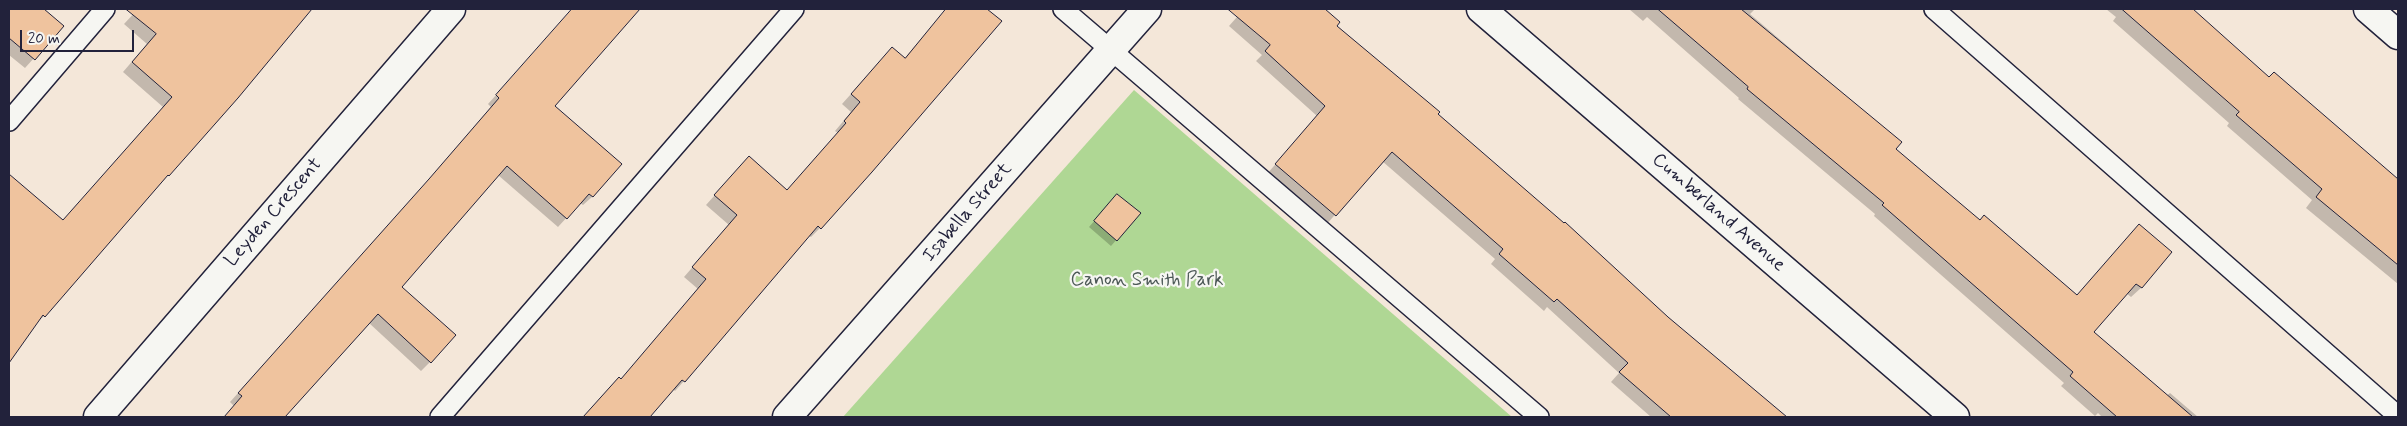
<!DOCTYPE html>
<html>
<head>
<meta charset="utf-8">
<style>
	body { margin:0 }
	#map { position:relative; width:2407px; height:426px; overflow:hidden; background:#f4e7d9; font-family:Mynerve,sans-serif }
	canvas { display:block }
	.frame { position:absolute; inset:0; border:10px solid #22223b; pointer-events:none }
	.scale { position:absolute; left:20px; top:30px; width:114px; height:22px; box-sizing:border-box; border:2px solid #22223b; border-top:0; padding-left:6px; font-size:15px; line-height:18px; white-space:nowrap; color:#22223b; -webkit-text-stroke:4px #f6f6f2; paint-order:stroke }
</style>
</head>
<body>
<div id="map">
<canvas width="2407" height="426"></canvas>
<div class="frame"></div>
<div class="scale">20 m</div>
</div>
<script>
const c = document.querySelector('canvas').getContext('2d');
c.lineJoin = 'round';
function fill(path, color) { c.fillStyle = color; c.fill(path, 'evenodd'); }
function trace(path, color, width, dash) { c.strokeStyle = color; c.lineWidth = width; c.lineCap = dash ? 'butt' : 'round'; c.setLineDash(dash || []); c.stroke(path); }
function write(font, color, halo, rows, align = 'center') {
  c.font = font + ' Mynerve,sans-serif'; c.lineWidth = 4.5; c.setLineDash([]); c.textBaseline = 'middle'; c.strokeStyle = halo; c.fillStyle = color; for (const [text, x, y, turn = 0] of rows) {
    c.save(); c.translate(x, y); c.rotate((+turn || 0) * Math.PI / 180); c.textAlign = isNaN(turn) ? turn : align; if (halo) c.strokeText(text, 0, 0); c.fillText(text, 0, 0); c.restore();
  }
}
const green = new Path2D(`
	M 1134,90 L 1512,417 L 843,417 Z`);
const shadow = new Path2D(`
	M 9,9 L 43,9 L 63,26 L 25,68 L 9,55 Z
	M 138,9 L 187,9 L 222,39 L 248,9 L 311,9 L 237,97 L 44,316 L 34,325 L 9,360 L 11,232 L 9,177 L 63,221 L 163,107 L 123,72 L 147,44 L 124,24 Z
	M 573,9 L 639,9 L 553,106 L 620,164 L 592,197 L 583,205 L 580,203 L 558,227 L 498,175 L 400,287 L 430,362 L 421,371 L 369,323 L 283,417 L 224,417 L 234,406 L 230,402 L 421,189 L 491,107 L 488,104 Z
	M 947,9 L 985,9 L 1000,21 L 820,228 L 811,237 L 809,236 L 684,381 L 675,391 L 673,389 L 648,417 L 584,417 L 609,388 L 621,380 L 698,289 L 684,277 L 729,225 L 706,205 L 740,167 L 787,191 L 838,133 L 835,131 L 851,112 L 842,104 L 883,58 L 904,59 Z
	M 1244,9 L 1323,9 L 1339,22 L 1335,26 L 1667,318 L 1785,417 L 1651,417 L 1611,382 L 1619,373 L 1547,307 L 1544,311 L 1491,264 L 1495,259 L 1382,161 L 1326,225 L 1267,174 L 1317,116 L 1256,61 L 1262,55 L 1229,26 Z
	M 1629,9 L 1755,9 L 1750,14 L 1900,142 L 1894,149 L 1980,221 L 2076,297 L 2170,253 L 2141,288 L 2131,297 L 2126,293 L 2093,332 L 2166,396 L 2170,393 L 2198,417 L 2102,417 L 2098,413 L 2095,416 L 2061,386 L 2064,383 L 1874,216 L 1875,214 L 1738,99 L 1739,98 L 1647,17 L 1643,21 Z
	M 2106,9 L 2191,9 L 2269,78 L 2398,180 L 2398,284 L 2306,208 L 2312,200 L 2227,126 L 2229,123 L 2113,21 L 2116,17 Z
	M 1112,201 L 1139,214 L 1111,246 L 1089,227 Z`);
const building = new Path2D(`
	M 9,9 L 44,9 L 64,26 L 35,60 L 9,38 Z
	M 126,9 L 312,9 L 238,98 L 169,176 L 168,175 L 45,317 L 43,315 L 9,363 L 9,174 L 63,220 L 172,97 L 132,62 L 156,34 Z
	M 572,9 L 640,9 L 555,106 L 622,164 L 593,197 L 589,194 L 567,219 L 507,166 L 402,287 L 456,335 L 431,363 L 378,314 L 285,417 L 224,417 L 242,396 L 238,393 L 429,179 L 499,98 L 496,95 Z
	M 946,9 L 987,9 L 1002,21 L 872,172 L 821,229 L 818,226 L 685,382 L 682,380 L 650,417 L 583,417 L 619,377 L 621,379 L 706,279 L 692,267 L 737,215 L 714,195 L 749,156 L 787,190 L 846,123 L 844,121 L 860,102 L 851,94 L 892,47 L 905,58 Z
	M 1228,9 L 1325,9 L 1340,22 L 1337,26 L 1440,112 L 1438,114 L 1564,223 L 1565,222 L 1668,317 L 1787,417 L 1671,417 L 1619,372 L 1628,363 L 1557,299 L 1554,302 L 1499,254 L 1503,249 L 1392,152 L 1336,216 L 1275,164 L 1325,106 L 1265,51 L 1270,45 Z
	M 1658,9 L 1741,9 L 1902,142 L 1896,149 L 1980,220 L 1984,215 L 2077,295 L 2139,224 L 2172,252 L 2142,288 L 2136,284 L 2094,332 L 2193,417 L 2117,417 L 2070,376 L 2073,372 L 1882,205 L 1884,203 L 1747,89 L 1748,87 Z
	M 2122,9 L 2193,9 L 2269,77 L 2274,72 L 2398,179 L 2398,265 L 2316,197 L 2322,189 L 2236,115 L 2239,112 Z
	M 1117,194 L 1141,213 L 1117,241 L 1094,221 Z`);
const service = new Path2D(`
	M 1063,9 L 1539,417
	M 1934,9 L 2398,416
	M 9,121 L 105,9
	M 440,417 L 794,9`);
const minor = new Path2D(`
	M 2368,9 L 2398,35
	M 98,417 L 451,9
	M 787,417 L 1147,9`);
const tertiary = new Path2D(`
	M 1481,9 L 1955,417`);
const streetNames = [
	["Leyden Crescent",274,213,-49],
	["Isabella Street",968,213,-49],
	["Cumberland Avenue",1718,213,41]
];
const parkNames = [
	["Canon Smith Park",1147,281]
];
fill(green, '#afd794');
fill(shadow, '#0003');
fill(building, '#efc39e');
trace(building, '#22223b', 1);
trace(service, '#22223b', 22);
trace(minor, '#22223b', 31);
trace(tertiary, '#22223b', 31);
trace(service, '#f6f6f2', 19);
trace(minor, '#f6f6f2', 28);
trace(tertiary, '#f6f6f2', 28);
write('19px', '#22223b', '#f6f6f2', streetNames);
write('19px', '#4c5856', '#f6f6f2', parkNames);
</script>
</body>
</html>
